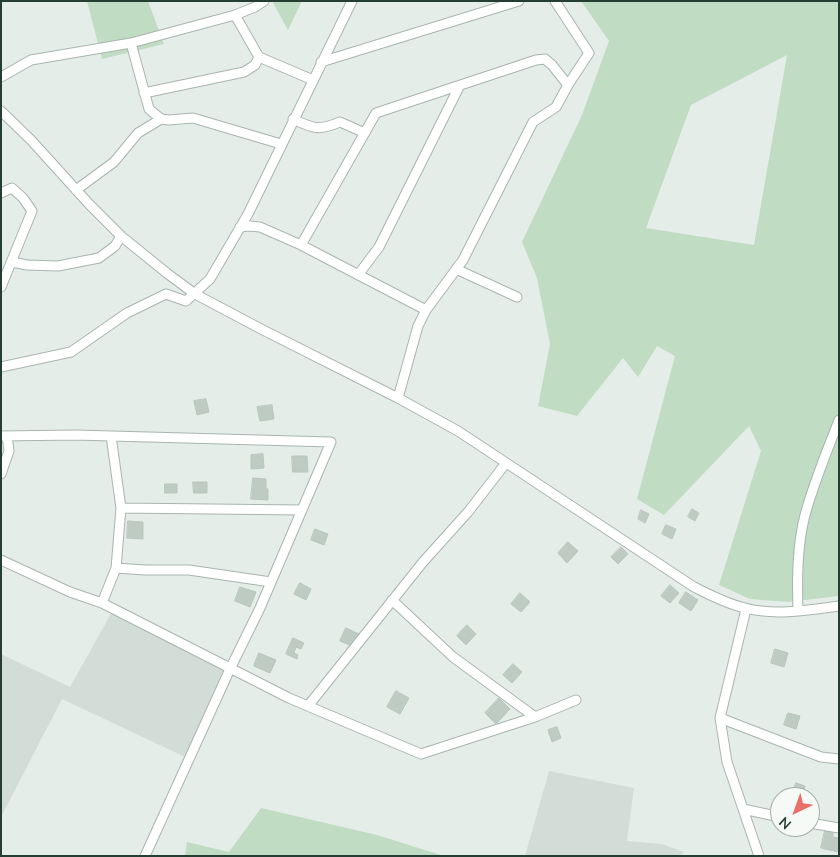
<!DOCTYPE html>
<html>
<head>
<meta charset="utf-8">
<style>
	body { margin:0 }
	#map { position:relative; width:840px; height:857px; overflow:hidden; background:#e5ede8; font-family:"Nunito Sans",sans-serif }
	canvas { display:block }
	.frame { position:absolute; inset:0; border:2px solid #253e33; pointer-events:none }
	.north { position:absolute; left:770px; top:787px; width:50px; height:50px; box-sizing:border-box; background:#f6faf7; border:1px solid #a2afa9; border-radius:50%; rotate:222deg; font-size:14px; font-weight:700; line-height:20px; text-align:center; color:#253e33 }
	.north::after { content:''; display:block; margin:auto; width:18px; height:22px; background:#e87069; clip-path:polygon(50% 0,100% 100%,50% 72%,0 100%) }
</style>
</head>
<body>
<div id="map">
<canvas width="840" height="857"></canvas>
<div class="frame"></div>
<div class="north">N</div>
</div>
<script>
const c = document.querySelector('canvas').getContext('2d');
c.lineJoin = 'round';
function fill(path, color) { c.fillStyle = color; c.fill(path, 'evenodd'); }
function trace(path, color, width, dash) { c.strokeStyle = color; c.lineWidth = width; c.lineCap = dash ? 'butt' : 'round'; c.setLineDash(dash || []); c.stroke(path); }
const built = new Path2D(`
	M 112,612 L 226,665 L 185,757 L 62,699 L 1,817 L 1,654 L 70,687 Z
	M 549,771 L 634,788 L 627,841 L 662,844 L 684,852 L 681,856 L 525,856 Z`);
const green = new Path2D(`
	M 87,1 L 148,1 L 164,44 L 102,59 Z
	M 272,1 L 302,1 L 288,30 Z
	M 581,1 L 839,1 L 839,596 L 788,602 L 750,599 L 719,585 L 761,451 L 749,426 L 664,515 L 637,499 L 675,356 L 657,346 L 638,377 L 623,358 L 577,416 L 538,406 L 550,344 L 537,278 L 522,242 L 582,115 L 609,41 ZM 787,55 L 754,245 L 646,228 L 691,105 Z
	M 261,808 L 377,835 L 444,856 L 185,856 L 187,842 L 229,852 Z`);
const building = new Path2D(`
	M 206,399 L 209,412 L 197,415 L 194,401 Z
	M 272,405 L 274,419 L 260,421 L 257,407 Z
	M 263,454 L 264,468 L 251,469 L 251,455 Z
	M 292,456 L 307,456 L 308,472 L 293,472 Z
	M 253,478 L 266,479 L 266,488 L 268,489 L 268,500 L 251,499 Z
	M 193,482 L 207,482 L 207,493 L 194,493 Z
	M 165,484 L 177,484 L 177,493 L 165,493 Z
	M 692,509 L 699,513 L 695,521 L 688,517 Z
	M 641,510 L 649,514 L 645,523 L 638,519 Z
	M 128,521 L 143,522 L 143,539 L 127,538 Z
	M 666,525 L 676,529 L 672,539 L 662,534 Z
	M 315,529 L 328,534 L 324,545 L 311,540 Z
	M 568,542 L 578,551 L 567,563 L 558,553 Z
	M 621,547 L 628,554 L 618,564 L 611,557 Z
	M 300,583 L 311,589 L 306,600 L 294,594 Z
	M 670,585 L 679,593 L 670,603 L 661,596 Z
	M 240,587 L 256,592 L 250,607 L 235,601 Z
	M 686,592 L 698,600 L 691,611 L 679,603 Z
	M 520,593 L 530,602 L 521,612 L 511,604 Z
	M 467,625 L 476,634 L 466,645 L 457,636 Z
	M 346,628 L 359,634 L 354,647 L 340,641 Z
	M 293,638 L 304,643 L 301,649 L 296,647 L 294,653 L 298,655 L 297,659 L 286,654 Z
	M 775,649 L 788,653 L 784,667 L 771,663 Z
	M 259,653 L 276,660 L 270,673 L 254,666 Z
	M 513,664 L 522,672 L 512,683 L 503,675 Z
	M 396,691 L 409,698 L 400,714 L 387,707 Z
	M 499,698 L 510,709 L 496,724 L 485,713 Z
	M 788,713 L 800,716 L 796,729 L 784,725 Z
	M 557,727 L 561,738 L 552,742 L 548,730 Z
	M 796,783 L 805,786 L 802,797 L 792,797 Z
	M 825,831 L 833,833 L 833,837 L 839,838 L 838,852 L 821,848 Z`);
const minor = new Path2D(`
	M 235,15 L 259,57 L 313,80
	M 131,43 L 149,109 L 161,119 L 169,120 L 193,118 L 281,144
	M 321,62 L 519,1
	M 1,77 L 31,60 L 131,43 L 235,15 L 255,7 L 264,1
	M 144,93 L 244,72 L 255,65 L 259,57
	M 1,111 L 31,140 L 89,204 L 121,236 L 168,274 L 195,294 L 263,330 L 398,398 L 458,431 L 694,587 C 710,595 727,604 745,608 C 775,616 809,610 839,606
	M 293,119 C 314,129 318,131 340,122 L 365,133
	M 76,190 L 114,162 L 138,133 L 161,119
	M 1,193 L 12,188 L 23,198 L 32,211 L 1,287
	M 240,227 L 250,226 L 260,227 L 301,245 L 426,310
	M 301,245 L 376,113 L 536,60 L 545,59 L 552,65 L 568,85
	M 12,262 L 27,265 L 58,266 L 99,258 L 115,246 L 121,236
	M 456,269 L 517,297
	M 358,275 L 379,247 L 460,85
	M 1,367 L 71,352 L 127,313 L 166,294 L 186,301 L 210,279 L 248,214 L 352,1
	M 398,398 L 418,326 L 426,310 L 463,260 L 533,122 L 556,107 L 568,85 L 589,53 L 555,1
	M 1,436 L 75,435 L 331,442 L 260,608 L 230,669 L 145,856
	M 1,474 L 9,451 L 7,436
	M 121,508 L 302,510
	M 1,560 L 70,592 L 102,603 L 289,698 L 421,754 L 535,717 L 576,700
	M 116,568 L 145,570 L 189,570 L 271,582
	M 392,600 L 453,657 L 535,717
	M 102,603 L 116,568 L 121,508 L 111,436
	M 746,609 L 720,718 L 727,762 L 759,856
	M 798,611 C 797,579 797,546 805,515 C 814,482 827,451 839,420
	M 308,706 L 423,562 L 468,512 L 506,463
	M 720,718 L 821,757 L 839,759
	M 743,809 L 780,817
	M 810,823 L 839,828`);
fill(built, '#d3ddd7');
fill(green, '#c0dcc2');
fill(building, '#bdcbc3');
trace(building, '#b8c6be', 1);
trace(minor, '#a8b5ae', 11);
trace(minor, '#fff', 9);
</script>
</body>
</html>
